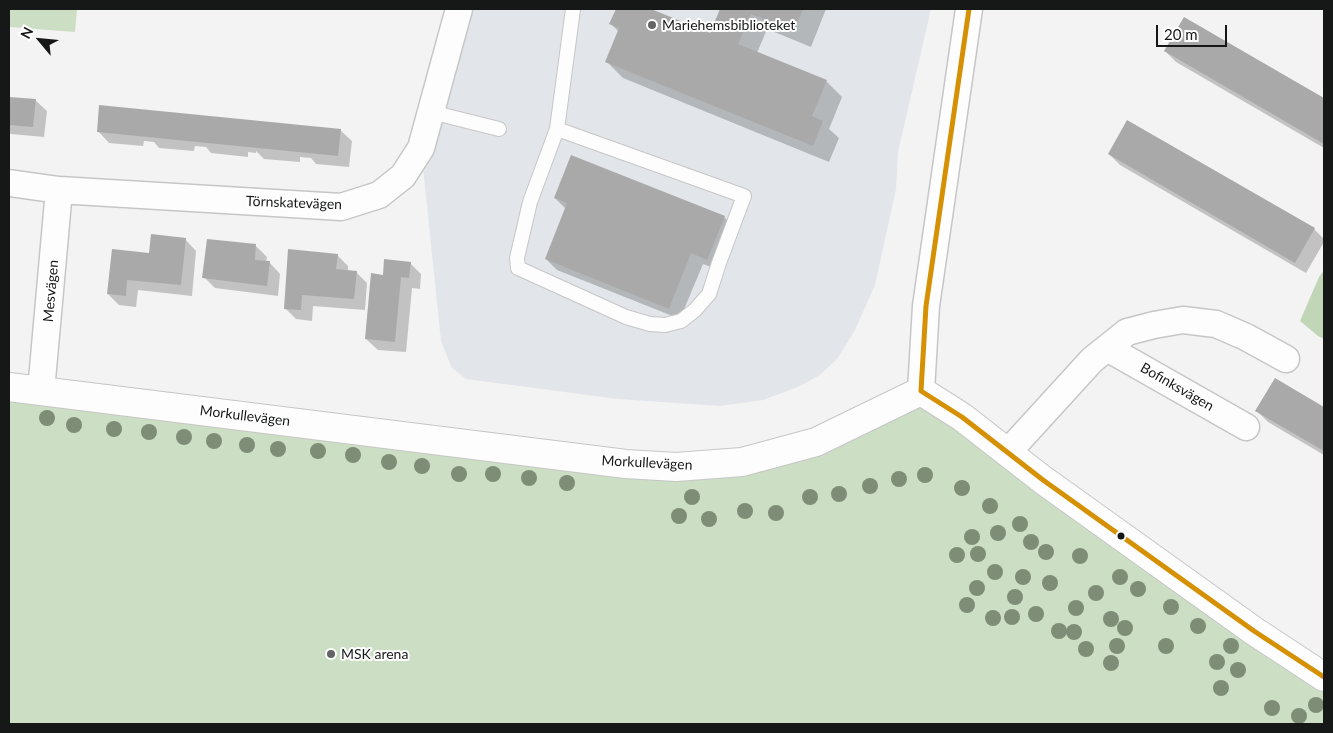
<!DOCTYPE html>
<html>
<head>
<meta charset="utf-8">
<style>
	body { margin:0 }
	#map { position:relative; width:1333px; height:733px; overflow:hidden; background:#f3f3f3; font-family:Lato,sans-serif }
	canvas { display:block }
	.frame { position:absolute; inset:0; border:10px solid #161717; pointer-events:none }
	.north { position:absolute; left:15px; top:15px; width:50px; height:50px; -webkit-text-stroke:4px #fff; paint-order:stroke; rotate:298deg; font-size:14px; font-weight:700; line-height:20px; text-align:center; color:#161717 }
	.north::after { content:''; display:block; margin:auto; width:18px; height:22px; background:#161717; clip-path:polygon(50% 0,100% 100%,50% 72%,0 100%) }
	.scale { position:absolute; left:1156px; top:25px; width:71px; height:22px; box-sizing:border-box; border:2px solid #161717; border-top:0; padding-left:6px; font-size:15px; line-height:18px; white-space:nowrap; color:#161717; -webkit-text-stroke:4px #fff; paint-order:stroke }
</style>
</head>
<body>
<div id="map">
<canvas width="1333" height="733"></canvas>
<div class="frame"></div>
<div class="north">N</div>
<div class="scale">20 m</div>
</div>
<script>
const c = document.querySelector('canvas').getContext('2d');
c.lineJoin = 'round';
function fill(path, color) { c.fillStyle = color; c.fill(path, 'evenodd'); }
function trace(path, color, width, dash) { c.strokeStyle = color; c.lineWidth = width; c.lineCap = dash ? 'butt' : 'round'; c.setLineDash(dash || []); c.stroke(path); }
function write(font, color, halo, rows, align = 'center') {
  c.font = font + ' Lato,sans-serif'; c.lineWidth = 4; c.setLineDash([]); c.textBaseline = 'middle'; c.strokeStyle = halo; c.fillStyle = color; for (const [text, x, y, turn = 0] of rows) {
    c.save(); c.translate(x, y); c.rotate((+turn || 0) * Math.PI / 180); c.textAlign = isNaN(turn) ? turn : align; if (halo) c.strokeText(text, 0, 0); c.fillText(text, 0, 0); c.restore();
  }
}
const built = new Path2D(`
	M 459,9 L 931,9 L 898,152 L 896,189 L 875,285 L 855,330 L 837,359 L 820,375 L 798,387 L 763,400 L 720,406 L 618,399 L 466,379 L 452,368 L 441,341 L 421,148 Z`);
const green = new Path2D(`
	M 9,9 L 77,9 L 75,32 L 9,27 Z
	M 9,387 L 415,437 L 742,462 L 921,391 L 1324,677 L 1324,724 L 9,724 Z`);
const forest = new Path2D(`
	M 1324,270 L 1324,339 L 1318,336 L 1300,321 L 1319,277 Z`);
const shadow = new Path2D(`
	M 617,9 L 648,9 L 711,34 L 720,10 L 717,9 L 826,9 L 811,47 L 767,29 L 757,53 L 826,81 L 842,97 L 829,129 L 839,138 L 829,162 L 623,78 L 607,62 L 619,32 L 611,24 Z
	M 1184,18 L 1324,99 L 1324,148 L 1176,62 L 1165,51 Z
	M 9,98 L 35,100 L 47,111 L 44,137 L 11,134 L 9,132 Z
	M 340,130 L 352,141 L 349,167 L 316,164 L 311,158 L 300,157 L 300,162 L 264,159 L 256,151 L 256,153 L 248,152 L 248,157 L 211,153 L 206,147 L 195,146 L 194,151 L 159,148 L 154,142 L 144,141 L 143,146 L 109,143 L 98,131 Z
	M 1109,154 L 1314,229 L 1324,239 L 1324,242 L 1306,273 L 1120,165 Z
	M 555,198 L 724,217 L 735,228 L 719,270 L 703,264 L 680,319 L 557,270 L 546,259 L 566,209 Z
	M 185,239 L 196,251 L 192,296 L 138,290 L 136,307 L 119,305 L 108,294 L 150,254 Z
	M 256,246 L 267,257 L 266,262 L 269,262 L 280,274 L 278,296 L 215,288 L 204,277 Z
	M 337,255 L 348,266 L 348,271 L 356,272 L 367,283 L 365,310 L 313,306 L 312,321 L 296,319 L 285,308 Z
	M 410,263 L 421,274 L 420,289 L 412,288 L 406,352 L 378,350 L 366,339 L 384,276 Z
	M 1275,380 L 1324,408 L 1324,455 L 1268,422 L 1257,411 Z`);
const building = new Path2D(`
	M 616,9 L 651,9 L 710,33 L 720,9 L 803,9 L 794,31 L 751,14 L 738,44 L 827,80 L 812,116 L 823,121 L 813,146 L 605,62 L 619,28 L 609,24 Z
	M 1184,17 L 1324,98 L 1324,144 L 1164,51 Z
	M 9,97 L 36,99 L 33,127 L 9,125 Z
	M 99,105 L 341,129 L 338,156 L 97,132 Z
	M 1127,120 L 1315,228 L 1295,263 L 1108,154 Z
	M 571,155 L 725,216 L 707,260 L 691,253 L 669,309 L 545,259 L 567,203 L 554,198 Z
	M 151,234 L 186,238 L 181,285 L 127,280 L 126,296 L 107,294 L 112,249 L 149,253 Z
	M 207,239 L 256,244 L 255,260 L 270,261 L 267,286 L 202,278 Z
	M 288,249 L 338,254 L 336,269 L 357,271 L 354,299 L 302,295 L 301,310 L 284,309 Z
	M 384,259 L 411,262 L 409,278 L 401,277 L 395,342 L 365,339 L 371,273 L 383,275 Z
	M 1275,378 L 1324,407 L 1324,451 L 1255,411 Z`);
const lane = new Path2D(`
	M 431,112 L 499,129
	M 557,129 L 744,196 L 719,263 L 709,294 L 695,310 L 681,321 L 665,325 L 650,324 L 626,317 L 518,268 L 517,258 L 530,202 L 557,129 L 573,9`);
const street = new Path2D(`
	M 9,183 L 59,190 L 341,207 L 379,195 L 403,176 L 421,148 L 459,9
	M 1107,348 L 1246,427
	M 41,391 L 59,190
	M 921,391 L 926,306 L 969,9
	M 1008,452 L 1092,360 L 1127,332 L 1154,325 L 1183,320 L 1216,324 L 1246,337 L 1286,359`);
const secondary = new Path2D(`
	M 9,387 L 626,464 L 676,467 L 742,462 L 816,442 L 921,391 L 962,417 L 1043,480 L 1254,631 L 1324,677`);
const bus1 = new Path2D(`
	M 969,9 L 926,306 L 921,391 L 962,417 L 1043,480 L 1254,631 L 1324,677`);
const trees = [
	[47,418],
	[74,425],
	[114,429],
	[149,432],
	[184,437],
	[214,441],
	[247,445],
	[278,449],
	[318,451],
	[353,455],
	[389,462],
	[422,466],
	[459,474],
	[493,474],
	[925,475],
	[529,478],
	[899,479],
	[567,483],
	[870,486],
	[962,488],
	[839,494],
	[692,497],
	[810,497],
	[990,506],
	[745,511],
	[776,513],
	[679,516],
	[709,519],
	[1020,524],
	[998,533],
	[972,537],
	[1031,542],
	[1046,552],
	[978,554],
	[957,555],
	[1080,556],
	[995,572],
	[1023,577],
	[1120,577],
	[1050,583],
	[977,588],
	[1138,589],
	[1096,593],
	[1015,597],
	[967,605],
	[1171,607],
	[1076,608],
	[1036,614],
	[1012,617],
	[993,618],
	[1111,619],
	[1198,626],
	[1125,628],
	[1059,631],
	[1074,632],
	[1117,646],
	[1166,646],
	[1231,646],
	[1086,649],
	[1217,662],
	[1111,663],
	[1238,670],
	[1221,688],
	[1316,705],
	[1272,708],
	[1299,716]
];
const markers = [
	[652,25,5,"#636464"],
	[1121,536,4.5,"#161717"],
	[331,654,5,"#636464"]
];
const poiNames = [
	["Mariehemsbiblioteket",662,25],
	["MSK arena",341,654]
];
const streetNames = [
	["Törnskatevägen",294,203,2],
	["Mesvägen",51,291,-85],
	["Bofinksvägen",1177,387,30],
	["Morkullevägen",245,416,7],
	["Morkullevägen",647,463,3]
];
fill(built, '#e2e5e9');
fill(green, '#ccdfc4');
fill(forest, '#c0d6b6');
fill(shadow, '#0003');
fill(building, '#a9a9a9');
trace(lane, '#c6c6c6', 16);
trace(street, '#c6c6c6', 29);
trace(secondary, '#c6c6c6', 30);
trace(lane, '#fdfdfd', 14);
trace(street, '#fdfdfd', 26);
trace(secondary, '#fdfdfd', 28);
trace(bus1, '#d59103', 5);
c.fillStyle = '#7e8d76';
for (const [x, y] of trees) { c.beginPath(); c.arc(x, y, 8, 0, 2 * Math.PI); c.fill(); }
for (const [x, y, r, color] of markers) { const dot = new Path2D(); dot.arc(x, y, r, 0, 2 * Math.PI); c.fillStyle = color; c.fill(dot); trace(dot, '#fff', 2); }
write('14px', '#161717', '#fff', poiNames, 'left');
write('14px', '#161717', '#fff', streetNames);
</script>
</body>
</html>
